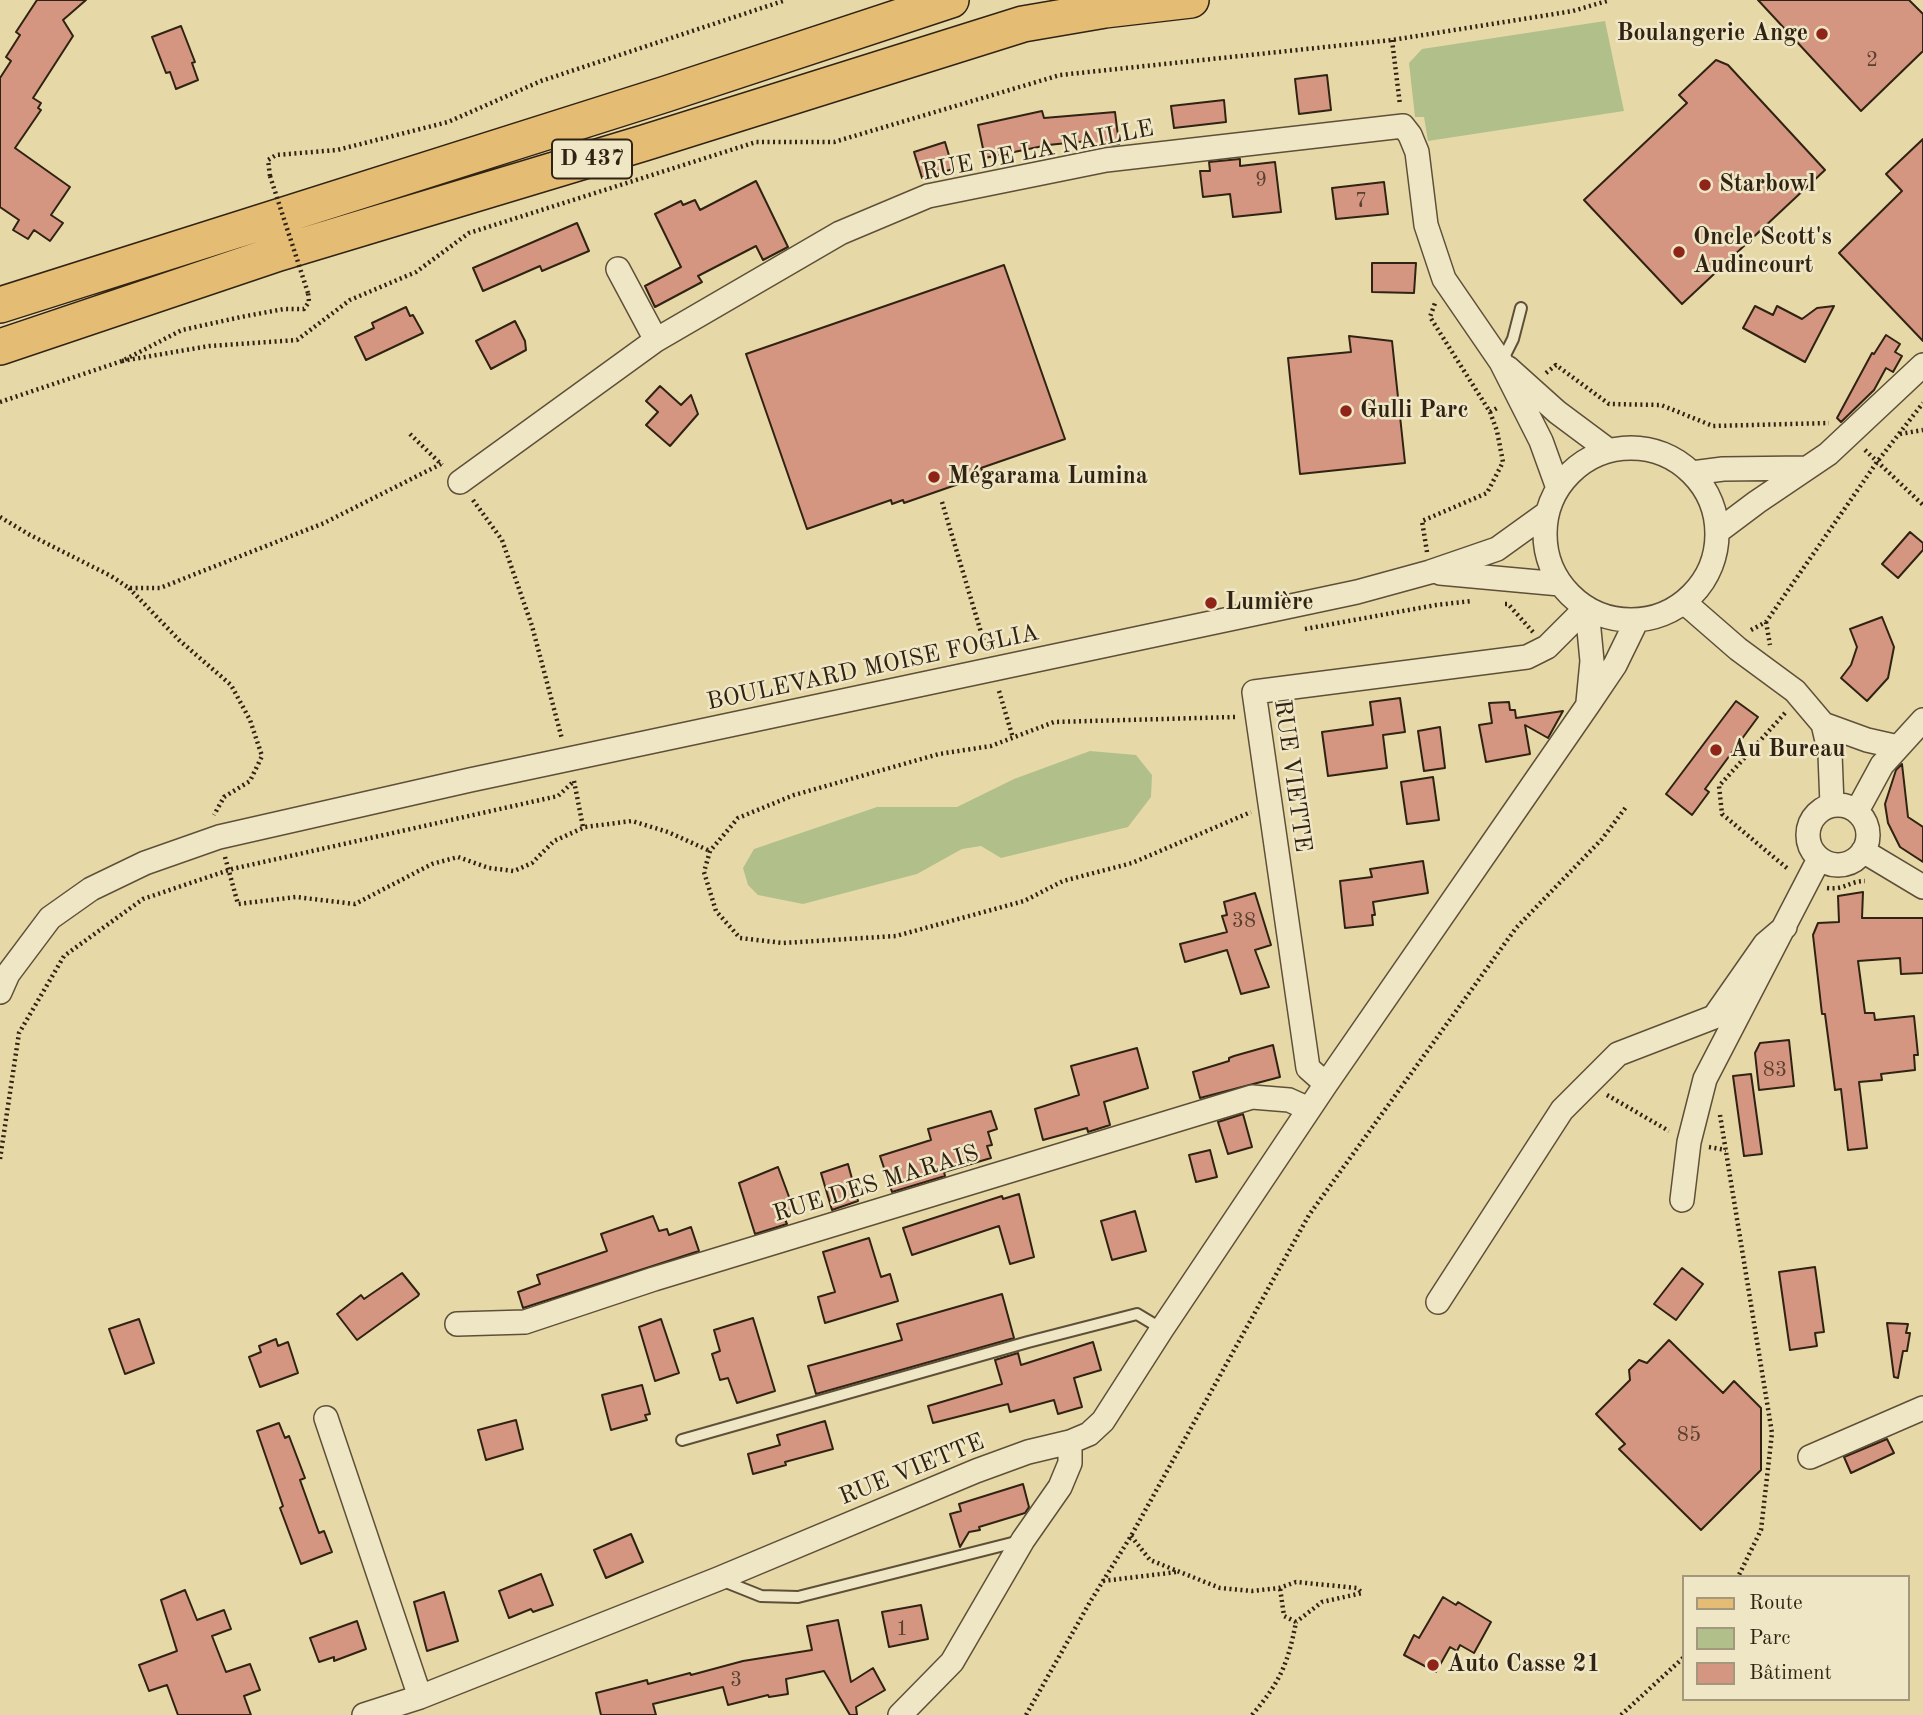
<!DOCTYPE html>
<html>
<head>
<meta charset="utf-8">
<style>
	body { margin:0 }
	#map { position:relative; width:1923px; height:1715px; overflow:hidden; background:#e7d9a7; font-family:"Old Standard TT",serif }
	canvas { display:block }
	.legend { position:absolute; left:1682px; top:1575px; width:228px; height:126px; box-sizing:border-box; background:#efe6c6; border:2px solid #a3987e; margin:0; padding:9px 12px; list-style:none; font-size:21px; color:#302313 }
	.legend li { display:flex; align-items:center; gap:14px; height:35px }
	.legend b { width:35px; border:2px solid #a3987e }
</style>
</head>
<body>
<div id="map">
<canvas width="1923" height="1715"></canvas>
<ul class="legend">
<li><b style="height:9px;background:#e4bc74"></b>Route</li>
<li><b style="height:19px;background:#b1c08a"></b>Parc</li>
<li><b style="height:19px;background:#d49680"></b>Bâtiment</li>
</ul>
</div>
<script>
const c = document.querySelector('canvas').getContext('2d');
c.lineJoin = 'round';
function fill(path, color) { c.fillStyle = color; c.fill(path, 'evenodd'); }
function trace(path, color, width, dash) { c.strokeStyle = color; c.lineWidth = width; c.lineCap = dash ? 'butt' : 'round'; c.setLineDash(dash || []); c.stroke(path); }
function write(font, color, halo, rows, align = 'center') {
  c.font = font + ' "Old Standard TT",serif'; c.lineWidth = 5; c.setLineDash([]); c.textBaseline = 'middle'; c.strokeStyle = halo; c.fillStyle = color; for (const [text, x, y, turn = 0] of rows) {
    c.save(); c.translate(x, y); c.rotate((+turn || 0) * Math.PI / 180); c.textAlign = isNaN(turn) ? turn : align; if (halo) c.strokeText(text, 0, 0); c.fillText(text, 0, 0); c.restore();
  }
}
const green = new Path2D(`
	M 1605,21 L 1624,111 L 1428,141 L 1424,117 L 1415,117 L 1409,63 L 1422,49 Z
	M 1090,751 L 1136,755 L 1152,775 L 1151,797 L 1128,827 L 1001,858 L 981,846 L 962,849 L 917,874 L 803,904 L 758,895 L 748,885 L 743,868 L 754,849 L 877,807 L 957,807 L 1014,779 Z`);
const building = new Path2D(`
	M 37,0 L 86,0 L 63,20 L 73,36 L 33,98 L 41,103 L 38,108 L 41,110 L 15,148 L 70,187 L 51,215 L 63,223 L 50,241 L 34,230 L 28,239 L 13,230 L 19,220 L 0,207 L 0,78 L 11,61 L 6,57 L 20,35 L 16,32 Z
	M 1758,0 L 1909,0 L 1923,14 L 1923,51 L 1861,111 Z
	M 181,26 L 195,62 L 192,63 L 198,80 L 176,89 L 170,72 L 166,73 L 152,37 Z
	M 1716,60 L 1728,65 L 1825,170 L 1682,304 L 1584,200 L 1687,103 L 1679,95 Z
	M 1327,75 L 1331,110 L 1299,114 L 1295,79 Z
	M 1224,100 L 1226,122 L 1174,128 L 1171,106 Z
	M 1042,111 L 1044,118 L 1115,112 L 1119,144 L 1087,148 L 1087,141 L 1048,145 L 985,158 L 978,125 Z
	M 1923,139 L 1923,341 L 1839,253 L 1902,191 L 1886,174 Z
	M 945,142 L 953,169 L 922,178 L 914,152 Z
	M 1240,159 L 1240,166 L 1275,162 L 1281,212 L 1233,217 L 1230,194 L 1203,197 L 1200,171 L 1210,171 L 1209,162 Z
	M 756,181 L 788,247 L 763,260 L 756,246 L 698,276 L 702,282 L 655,307 L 645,286 L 681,267 L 655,214 L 681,201 L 683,205 L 695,200 L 700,210 Z
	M 1384,182 L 1388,214 L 1336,219 L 1332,188 Z
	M 577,223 L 589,251 L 542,271 L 540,266 L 483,291 L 473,268 Z
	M 1372,263 L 1416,263 L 1414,293 L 1372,292 Z
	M 1004,265 L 1065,439 L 981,468 L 983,472 L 972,476 L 973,479 L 904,503 L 903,500 L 892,504 L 891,500 L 807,529 L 746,354 Z
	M 1755,306 L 1773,315 L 1777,306 L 1802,319 L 1817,308 L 1834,306 L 1805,362 L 1743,328 Z
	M 406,307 L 410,316 L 413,315 L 423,333 L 366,360 L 355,337 L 374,328 L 372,323 Z
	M 515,321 L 525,341 L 526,350 L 491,369 L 476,341 Z
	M 1886,335 L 1900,344 L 1895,352 L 1902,356 L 1893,372 L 1886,368 L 1874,390 L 1841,422 L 1837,418 L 1872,353 L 1874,354 Z
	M 1349,336 L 1392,341 L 1405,463 L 1300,474 L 1288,358 L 1351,352 Z
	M 660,386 L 681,405 L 691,395 L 698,414 L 670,446 L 646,425 L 658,412 L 646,401 Z
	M 1910,532 L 1923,543 L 1923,550 L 1898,578 L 1882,564 Z
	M 1882,617 L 1894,647 L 1888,678 L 1867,701 L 1841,678 L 1851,665 L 1857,647 L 1850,629 Z
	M 1400,698 L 1405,732 L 1383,735 L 1387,768 L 1328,776 L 1322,732 L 1373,725 L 1370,702 Z
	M 1736,701 L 1758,717 L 1705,789 L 1709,792 L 1692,815 L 1666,794 Z
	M 1509,702 L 1510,710 L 1515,710 L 1516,718 L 1563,711 L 1548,738 L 1525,725 L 1530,754 L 1486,762 L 1479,725 L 1492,723 L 1489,703 Z
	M 1440,727 L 1445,768 L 1424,771 L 1418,731 Z
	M 1902,764 L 1908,817 L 1923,827 L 1923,862 L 1900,847 L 1888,823 L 1885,804 L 1896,770 Z
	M 1433,777 L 1439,820 L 1407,824 L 1401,782 Z
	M 1423,861 L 1428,893 L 1373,902 L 1375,915 L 1372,915 L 1373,925 L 1345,928 L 1340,881 L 1372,877 L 1370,869 Z
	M 1863,892 L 1862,918 L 1923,918 L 1923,973 L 1901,974 L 1900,958 L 1858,961 L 1865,1013 L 1874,1013 L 1875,1020 L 1914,1016 L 1918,1055 L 1914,1055 L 1915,1070 L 1881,1074 L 1882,1080 L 1859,1082 L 1867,1148 L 1848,1150 L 1841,1089 L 1835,1090 L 1825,1014 L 1822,1014 L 1813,935 L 1818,923 L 1839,922 L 1838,896 Z
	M 1255,893 L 1271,945 L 1255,950 L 1269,987 L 1241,994 L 1227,950 L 1185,962 L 1180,944 L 1227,932 L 1222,916 L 1227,915 L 1224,902 Z
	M 1789,1040 L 1794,1086 L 1759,1090 L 1755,1053 L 1760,1043 Z
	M 1273,1045 L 1280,1077 L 1200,1098 L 1193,1072 L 1229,1061 L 1229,1058 L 1234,1056 Z
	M 1137,1048 L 1148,1088 L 1104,1102 L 1110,1125 L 1088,1132 L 1087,1128 L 1043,1140 L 1035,1109 L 1079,1095 L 1071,1066 Z
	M 1751,1074 L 1762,1154 L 1744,1156 L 1733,1076 Z
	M 991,1111 L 997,1129 L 988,1132 L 992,1145 L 987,1146 L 991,1158 L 944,1172 L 945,1176 L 892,1192 L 880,1156 L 931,1140 L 928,1129 Z
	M 1243,1114 L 1252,1147 L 1228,1154 L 1218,1122 Z
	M 1210,1150 L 1217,1177 L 1196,1182 L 1189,1155 Z
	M 848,1164 L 858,1201 L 832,1210 L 821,1173 Z
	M 778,1167 L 795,1213 L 784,1217 L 787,1224 L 755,1234 L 739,1183 Z
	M 1019,1194 L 1034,1257 L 1010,1264 L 999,1226 L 912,1255 L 903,1228 L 1002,1196 L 1003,1199 Z
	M 1135,1211 L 1146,1251 L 1112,1260 L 1101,1221 Z
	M 653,1216 L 659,1231 L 667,1229 L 669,1235 L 691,1227 L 699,1251 L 523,1308 L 518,1292 L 540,1284 L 537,1275 L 607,1251 L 601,1234 Z
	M 869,1238 L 881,1277 L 890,1274 L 898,1301 L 825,1323 L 818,1297 L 835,1292 L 823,1252 Z
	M 1815,1267 L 1824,1332 L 1815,1333 L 1817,1346 L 1790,1350 L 1779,1272 Z
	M 1682,1268 L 1703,1284 L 1676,1320 L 1654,1304 Z
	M 402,1273 L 419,1294 L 418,1296 L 357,1340 L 337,1314 L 361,1295 L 364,1299 Z
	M 1002,1294 L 1014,1338 L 816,1394 L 808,1366 L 902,1340 L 897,1324 Z
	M 753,1318 L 775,1391 L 737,1403 L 728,1378 L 720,1380 L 712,1354 L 720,1351 L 714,1330 Z
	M 139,1319 L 154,1363 L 125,1374 L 109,1329 Z
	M 661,1319 L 679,1373 L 655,1381 L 639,1327 Z
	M 1887,1323 L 1908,1324 L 1906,1333 L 1910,1333 L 1907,1351 L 1903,1351 L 1898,1378 L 1894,1377 Z
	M 276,1339 L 278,1346 L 288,1342 L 298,1373 L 260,1387 L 249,1357 L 261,1352 L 259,1346 Z
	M 1669,1340 L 1723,1393 L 1734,1381 L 1761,1408 L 1761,1470 L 1701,1530 L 1619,1449 L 1625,1444 L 1596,1414 L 1630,1380 L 1629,1370 L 1639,1360 L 1647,1363 Z
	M 1093,1342 L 1101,1370 L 1074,1378 L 1082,1407 L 1058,1414 L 1054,1400 L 1010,1412 L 1008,1404 L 933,1423 L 928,1406 L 1002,1384 L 995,1360 L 1018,1353 L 1021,1365 Z
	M 642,1385 L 650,1414 L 645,1415 L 647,1420 L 611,1430 L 602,1395 Z
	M 516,1420 L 523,1449 L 486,1460 L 478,1430 Z
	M 825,1421 L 833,1449 L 785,1462 L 786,1465 L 753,1474 L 748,1454 L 780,1445 L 777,1435 Z
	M 279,1423 L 285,1438 L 289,1436 L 305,1478 L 300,1480 L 319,1533 L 324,1531 L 332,1552 L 301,1564 L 280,1508 L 283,1506 L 257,1431 Z
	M 1887,1439 L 1894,1453 L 1851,1473 L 1844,1457 Z
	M 1023,1484 L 1029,1507 L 1025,1513 L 979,1527 L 980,1530 L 969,1532 L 960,1547 L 950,1514 L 961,1511 L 959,1504 Z
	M 631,1534 L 643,1562 L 606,1578 L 594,1550 Z
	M 541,1574 L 553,1605 L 533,1612 L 531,1609 L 509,1618 L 499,1591 Z
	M 185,1590 L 197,1620 L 224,1610 L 231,1629 L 212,1636 L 226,1672 L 250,1664 L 260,1690 L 244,1696 L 251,1715 L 178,1715 L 167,1685 L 149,1691 L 139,1665 L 177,1651 L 161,1600 Z
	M 444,1592 L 458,1641 L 427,1651 L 414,1602 Z
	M 1443,1597 L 1456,1605 L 1458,1602 L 1491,1622 L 1474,1653 L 1460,1645 L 1457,1651 L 1450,1647 L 1436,1672 L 1404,1655 L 1414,1635 L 1419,1638 Z
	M 921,1605 L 928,1639 L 889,1647 L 882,1612 Z
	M 838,1620 L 851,1682 L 873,1668 L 885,1690 L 856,1707 L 857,1715 L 850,1715 L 824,1671 L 786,1679 L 788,1694 L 769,1697 L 768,1695 L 728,1705 L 723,1687 L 653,1704 L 656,1715 L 601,1715 L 596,1693 L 647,1680 L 648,1684 L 690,1673 L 691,1675 L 743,1661 L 812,1650 L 807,1626 Z
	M 357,1621 L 366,1649 L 334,1661 L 334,1657 L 319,1662 L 310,1638 Z`);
const path = new Path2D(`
	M 1392,40 L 1400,105
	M 270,176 L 268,160 L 276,155 L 337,150 L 448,122 L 541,81 L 786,0
	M 122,361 L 209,346 L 297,340 L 350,300 L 416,272 L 469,233 L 756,142 L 834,142 L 1060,75 L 1392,40 L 1573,11 L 1610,0
	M 1546,373 L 1556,365 L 1609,404 L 1661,405 L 1713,426 L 1829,423
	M 0,402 L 122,361 L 182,330 L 241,317 L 284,309 L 304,309 L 309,302 L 308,293
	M 1490,412 L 1499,407
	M 410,434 L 442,465
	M 1900,434 L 1923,430
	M 1865,450 L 1923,505
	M 473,500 L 502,540 L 532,626 L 562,739
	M 942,502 L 986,649
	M 0,517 L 30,535 L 111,576 L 129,588 L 160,588 L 324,523 L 441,464
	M 1427,552 L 1422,521 L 1487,493 L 1503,462 L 1497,431 L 1490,412 L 1430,317 L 1435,303
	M 129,588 L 179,640 L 231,685 L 250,720 L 262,756 L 250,781 L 224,797 L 214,815
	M 1505,604 L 1508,604 L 1533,632
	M 1766,622 L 1770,645
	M 1305,629 L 1436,605 L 1472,601
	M 1751,630 L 1766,622 L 1877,462 L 1923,403
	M 999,691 L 1013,738
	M 1785,713 L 1719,786 L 1722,814 L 1788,869
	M 1235,717 L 1054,722 L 991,746 L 939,754 L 794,795 L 738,818 L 710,851 L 704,872 L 716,911 L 740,938 L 783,943 L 896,936 L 1024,901 L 1063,881 L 1132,863 L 1251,812
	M 574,781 L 583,827
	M 225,857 L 238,904 L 296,897 L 355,904 L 432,864 L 458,857 L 489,868 L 514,871 L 532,863 L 554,841 L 585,827 L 632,821 L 668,832 L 710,851
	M 1827,888 C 1846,890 1849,881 1865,881
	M 1607,1095 L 1669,1131
	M 1720,1115 L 1772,1433 L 1761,1530 L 1738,1577
	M 1709,1147 L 1726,1150
	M 0,1159 L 19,1033 L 64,956 L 143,899 L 232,869 L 558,796 L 573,782
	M 1131,1536 L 1150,1560 L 1220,1588 L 1252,1591 L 1279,1588 L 1296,1582 L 1357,1588 L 1362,1593 L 1322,1602 L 1296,1622
	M 1103,1581 L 1177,1572
	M 1026,1715 L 1090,1602 L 1131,1536 L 1309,1215 L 1516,928 L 1602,839 L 1626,807
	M 1252,1715 C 1280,1682 1288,1664 1296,1622 L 1284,1616 L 1280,1588
	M 1621,1715 L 1683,1658`);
const service = new Path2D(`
	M 1502,361 L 1513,339 L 1521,308
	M 682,1440 L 1028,1342 L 1137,1314 L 1162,1329
	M 721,1580 L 761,1596 L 798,1597 L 1020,1541`);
const minor = new Path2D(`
	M 618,269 L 656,340
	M 1508,368 L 1557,412 L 1608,450
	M1545 534a86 86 0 1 1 172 0a86 86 0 1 1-172 0Z
	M 1692,473 L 1723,469 L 1807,468
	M 460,482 L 656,340 L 840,233 L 928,196 L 1106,160 L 1403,126 L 1410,135 L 1417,152 L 1426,225 L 1444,279 L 1501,362 L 1541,441 L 1558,488
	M 1717,532 L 1757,502 L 1828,454 L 1923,365
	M 1440,573 L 1560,584
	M 1684,602 L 1738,649 L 1795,691 L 1823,724 L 1830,754 L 1832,805
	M 1587,609 L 1592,661 L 1588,702
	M 1823,724 L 1867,740 L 1898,747
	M1808 835a30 30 0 1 1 60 0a30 30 0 1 1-60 0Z
	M 1857,811 L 1882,765 L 1923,720
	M 1863,851 L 1923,887
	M 0,992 L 8,974 L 50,918 L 91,889 L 145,863 L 219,837 L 470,780 L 1357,592 L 1430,572 L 1497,549 L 1547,513
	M 1326,1084 L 1308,1068 L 1254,692 L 1527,657 L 1547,647 L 1586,608
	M 1682,1200 L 1689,1142 L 1705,1079 L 1819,859
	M 1438,1302 L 1562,1110 L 1618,1054 L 1714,1017 L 1765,944 L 1785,927
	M 457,1324 L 525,1322 L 654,1279 L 1252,1097 L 1289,1100 L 1309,1109
	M 326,1418 L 420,1697
	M 1810,1457 L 1923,1408
	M 364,1715 L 420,1697 L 718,1579 L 976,1471 L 1028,1452 L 1070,1442 L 1089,1434 L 1103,1421 L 1162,1329 L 1326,1084 L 1588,705 L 1615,665 L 1637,620
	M 900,1715 L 952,1662 L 1023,1540 L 1060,1487 L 1070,1463 L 1070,1442`);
const primary = new Path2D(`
	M 0,305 L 666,94 L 951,0
	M 0,347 L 279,253 L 644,143 L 1023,24 L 1105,10 L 1191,0`);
const pathBridge = new Path2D(`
	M 270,176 L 308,293`);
const markers = [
	[1822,34,7,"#8f2418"],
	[1705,185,7,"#8f2418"],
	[1679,252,7,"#8f2418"],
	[1346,411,7,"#8f2418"],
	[934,477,7,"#8f2418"],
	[1211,603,7,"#8f2418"],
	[1716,750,7,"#8f2418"],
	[1433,1665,7,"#8f2418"]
];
const numberNames = [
	["2",1872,60],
	["9",1261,180],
	["7",1361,201],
	["38",1244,921],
	["83",1775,1070],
	["85",1689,1435],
	["1",902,1629],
	["3",736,1680]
];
const shields = [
	[592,159,80]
];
const shieldNames = [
	["D 437",592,159]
];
const poiNames = [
	["Boulangerie Ange",1808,34,"right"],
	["Starbowl",1719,185],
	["Oncle Scott's",1693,238],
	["Audincourt",1693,266],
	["Gulli Parc",1360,411],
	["Mégarama Lumina",948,477],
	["Lumière",1225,603],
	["Au Bureau",1730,750],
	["Auto Casse 21",1447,1665]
];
const streetNames = [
	["RUE DE LA NAILLE",1038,151,-11],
	["BOULEVARD MOISE FOGLIA",873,668,-12],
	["RUE VIETTE",1292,776,82],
	["RUE DES MARAIS",876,1184,-17],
	["RUE VIETTE",912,1470,-22]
];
fill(green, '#b1c08a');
fill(building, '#d49680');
trace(building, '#302313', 2);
trace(service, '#5e5038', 14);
trace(minor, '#5e5038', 26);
trace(primary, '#302313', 38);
trace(path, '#302313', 4.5, [2, 3.5]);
trace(service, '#efe6c6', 10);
trace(minor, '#efe6c6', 23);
trace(primary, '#e4bc74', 35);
trace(pathBridge, '#302313', 4.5, [2, 3.5]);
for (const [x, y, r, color] of markers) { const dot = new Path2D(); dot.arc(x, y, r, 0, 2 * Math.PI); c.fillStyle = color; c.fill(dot); trace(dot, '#efe6c6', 2.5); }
write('21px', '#59402e', null, numberNames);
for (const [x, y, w] of shields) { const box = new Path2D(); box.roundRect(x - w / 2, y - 19.5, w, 39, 5); c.fillStyle = '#efe6c6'; c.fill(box); trace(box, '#302313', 2); }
write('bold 23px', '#302313', null, shieldNames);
write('bold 24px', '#302313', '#efe6c6', poiNames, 'left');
write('24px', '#302313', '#efe6c6', streetNames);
</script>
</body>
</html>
